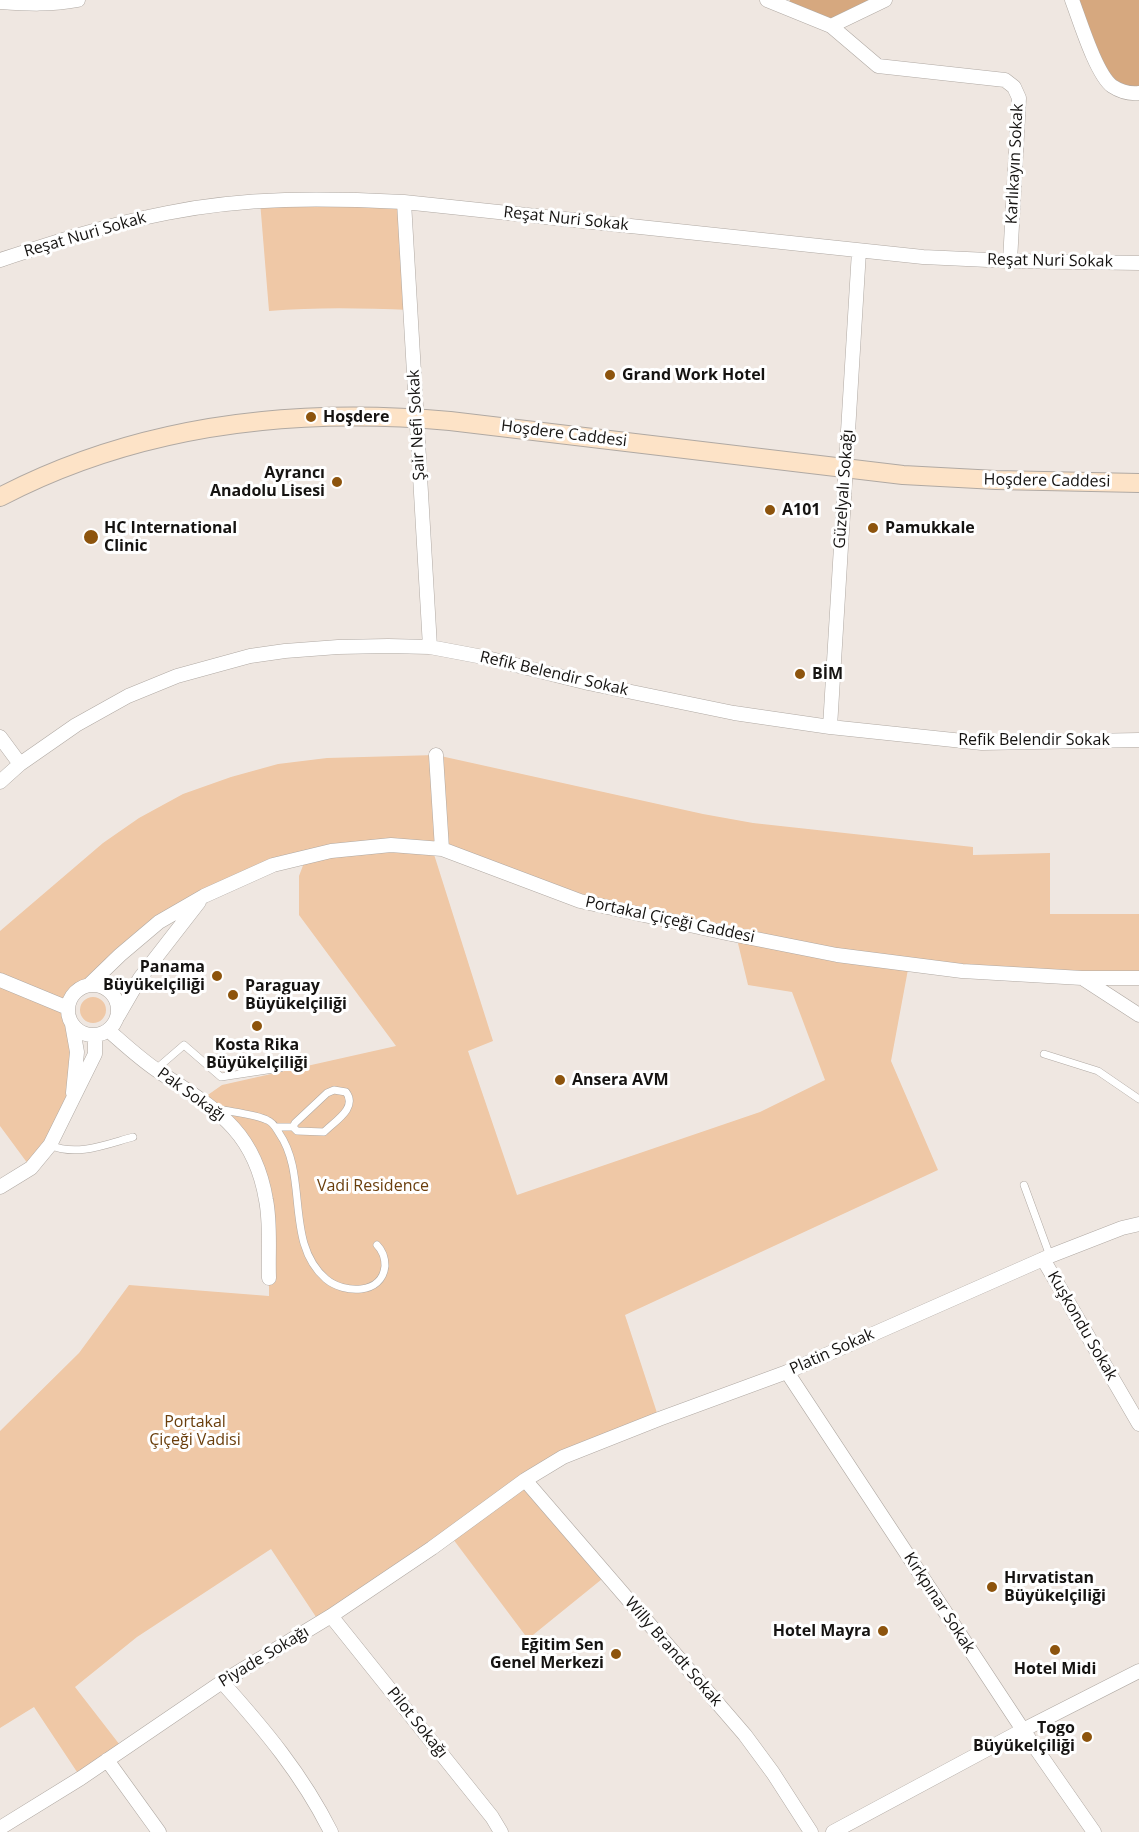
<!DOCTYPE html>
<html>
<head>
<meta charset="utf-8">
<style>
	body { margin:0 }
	canvas { display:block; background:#efe7e1 }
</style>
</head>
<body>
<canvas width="1139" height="1832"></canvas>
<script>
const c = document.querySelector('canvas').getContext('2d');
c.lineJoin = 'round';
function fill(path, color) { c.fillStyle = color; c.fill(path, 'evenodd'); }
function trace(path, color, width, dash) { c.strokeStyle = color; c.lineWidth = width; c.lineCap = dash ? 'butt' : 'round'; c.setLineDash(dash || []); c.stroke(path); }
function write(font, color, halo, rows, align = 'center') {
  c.font = font + ' "Open Sans",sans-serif'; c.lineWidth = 6; c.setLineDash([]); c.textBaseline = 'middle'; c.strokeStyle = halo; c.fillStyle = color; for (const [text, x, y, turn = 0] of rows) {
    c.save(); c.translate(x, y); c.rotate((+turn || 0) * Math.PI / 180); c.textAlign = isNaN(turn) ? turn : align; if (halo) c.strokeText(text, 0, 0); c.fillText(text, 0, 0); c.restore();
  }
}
const green = new Path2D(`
	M 260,201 L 404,202 L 410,310 C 362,308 316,307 269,311 Z
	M 436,755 L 703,814 L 753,823 L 973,847 L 973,855 L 1050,853 L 1050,914 L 1139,914 L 1139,978 L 909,964 L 891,1061 L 938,1170 L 625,1315 L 659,1419 L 525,1480 L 607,1575 L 528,1639 L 450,1535 L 320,1623 L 271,1549 L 137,1637 L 75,1687 L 123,1749 L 81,1778 L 34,1707 L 0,1728 L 0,1431 L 79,1353 L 129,1285 L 269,1296 L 269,1278 L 258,1169 L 202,1099 L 222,1085 L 396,1046 L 299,915 L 299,876 L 307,855 L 181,909 L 89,985 L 75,993 L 68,1008 L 72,1024 L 71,1103 L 31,1168 L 0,1126 L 0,931 L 103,843 L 139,818 L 183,794 L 231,777 L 278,764 L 327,758 ZM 432,848 L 580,901 L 736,935 L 748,985 L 792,992 L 825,1080 L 760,1112 L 517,1195 L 468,1051 L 493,1041 Z
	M80 1010a13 13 0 1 1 26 0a13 13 0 1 1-26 0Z`);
const forest = new Path2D(`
	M 790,0 L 885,0 L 831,26 L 785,8 Z
	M 1072,0 L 1139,0 L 1139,93 L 1110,85 Z`);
const service = new Path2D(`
	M 1044,1054 L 1098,1071 L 1139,1099
	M 155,1070 L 184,1045 L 221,1077 L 280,1068
	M 334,1090 L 346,1092 C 358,1108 335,1121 324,1132 L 297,1131 L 293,1127 L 295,1123 L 327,1093 Z
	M 218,1109 C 231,1112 255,1114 267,1120 C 273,1122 276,1128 279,1133 C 309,1176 284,1243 326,1279 C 344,1294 382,1295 385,1266 C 385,1258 383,1251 377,1245
	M 276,1127 L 293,1127
	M 50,1145 C 77,1157 107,1144 133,1137
	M 1024,1185 L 1050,1256`);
const minor = new Path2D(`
	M 767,0 L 831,26 L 878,66 L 1005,80 L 1014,87 L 1019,98 L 1010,261
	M 1072,0 C 1080,21 1096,74 1112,86 C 1121,92 1129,94 1139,93
	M 0,2 C 27,4 52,5 78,0
	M 831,26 L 885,0
	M 404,202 L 430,647
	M 0,260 C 55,242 110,224 167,213 C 245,197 324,198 404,202 L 923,257 L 1010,261 L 1139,263
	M 830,727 L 859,251
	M 0,737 L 20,764
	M 436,755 L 442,849
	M 0,782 L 20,764 L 76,725 L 128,696 L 177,676 L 250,656 L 285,651 L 338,647 L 388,646 L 430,647 L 483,657 L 588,683 L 734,713 L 830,727 L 982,743 L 1139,740
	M 1082,978 L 1139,1015
	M 0,980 L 68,1008
	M 89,985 L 120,955 L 159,922 L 204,896 L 273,865 L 331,851 L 391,845 L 442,849 L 580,901 L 726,933 L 837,955 L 962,971 L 1082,978 L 1139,978
	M68 1010a25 25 0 1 1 50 0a25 25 0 1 1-50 0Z
	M 118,1016 L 140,978 L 199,902
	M 72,1024 L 77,1052 L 73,1093
	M 108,1030 C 124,1044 140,1059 158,1071 C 213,1108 254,1128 266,1200 C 271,1225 268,1253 269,1278
	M 0,1187 L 31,1168 L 50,1145 L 95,1054 L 95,1035
	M 1043,1259 L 1139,1424
	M 787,1372 L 1023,1730 L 1094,1832
	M 525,1480 L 745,1735 L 773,1773 L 811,1832
	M 331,1616 L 492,1817 L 501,1832
	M 222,1682 C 264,1729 302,1774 331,1832
	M 107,1760 L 159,1832
	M 0,1828 L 81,1778 L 222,1682 L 331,1616 L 432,1548 L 525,1480 L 563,1457 L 659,1419 L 787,1372 L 1050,1256 L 1122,1228 L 1139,1224
	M 833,1832 L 1023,1730 L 1139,1671`);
const secondary = new Path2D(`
	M 0,497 C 140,424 295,407 450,421 L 903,475 L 996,480 L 1139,483`);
const markers = [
	[610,375,6,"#8d540d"],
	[311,417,6,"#8d540d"],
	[337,482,6,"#8d540d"],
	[770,510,6,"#8d540d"],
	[873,528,6,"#8d540d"],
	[91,537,8,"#8d540d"],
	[800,674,6,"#8d540d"],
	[217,976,6,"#8d540d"],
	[233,995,6,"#8d540d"],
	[257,1026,6,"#8d540d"],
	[560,1080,6,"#8d540d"],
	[992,1587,6,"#8d540d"],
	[883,1631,6,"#8d540d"],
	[1055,1650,6,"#8d540d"],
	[616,1654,6,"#8d540d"],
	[1087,1737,6,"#8d540d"]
];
const streetNames = [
	["Karlıkayın Sokak",1015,164,-87],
	["Reşat Nuri Sokak",566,219,6],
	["Reşat Nuri Sokak",85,235,-16],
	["Reşat Nuri Sokak",1050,261,1],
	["Şair Nefi Sokak",417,425,-93],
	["Hoşdere Caddesi",564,434,7],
	["Hoşdere Caddesi",1047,481,1],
	["Güzelyalı Sokağı",844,489,-86],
	["Refik Belendir Sokak",554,674,13],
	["Refik Belendir Sokak",1034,740],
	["Portakal Çiçeği Caddesi",670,920,12],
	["Pak Sokağı",191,1095,36],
	["Kuşkondu Sokak",1082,1326,60],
	["Platin Sokak",832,1352,-24],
	["Kırkpınar Sokak",939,1603,57],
	["Willy Brandt Sokak",673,1652,49],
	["Piyade Sokağı",264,1657,-31],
	["Pilot Sokağı",417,1723,51]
];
const poiNames = [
	["Grand Work Hotel",622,375],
	["Hoşdere",323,417],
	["Ayrancı",325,473,"right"],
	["Anadolu Lisesi",325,491,"right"],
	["A101",782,510],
	["HC International",104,528],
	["Clinic",104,546],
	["Pamukkale",885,528],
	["BİM",812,674],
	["Panama",205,967,"right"],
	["Büyükelçiliği",205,985,"right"],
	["Paraguay",245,986],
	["Büyükelçiliği",245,1004],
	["Kosta Rika",257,1045,"center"],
	["Büyükelçiliği",257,1063,"center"],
	["Ansera AVM",572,1080],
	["Hırvatistan",1004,1578],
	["Büyükelçiliği",1004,1596],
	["Hotel Mayra",871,1631,"right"],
	["Eğitim Sen",604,1645,"right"],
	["Genel Merkezi",604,1663,"right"],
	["Hotel Midi",1055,1669,"center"],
	["Togo",1075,1728,"right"],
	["Büyükelçiliği",1075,1746,"right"]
];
const parkNames = [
	["Vadi Residence",373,1186],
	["Portakal",195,1422],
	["Çiçeği Vadisi",195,1440]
];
fill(green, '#efc8a6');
fill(forest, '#d6a87f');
trace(service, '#b0a9a3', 8);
trace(minor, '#b0a9a3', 15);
trace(secondary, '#b0a9a3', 20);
trace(service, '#fff', 7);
trace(minor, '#fff', 14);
trace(secondary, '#fde3c7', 18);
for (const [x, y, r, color] of markers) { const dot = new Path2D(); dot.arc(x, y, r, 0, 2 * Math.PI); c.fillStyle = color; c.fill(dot); trace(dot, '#fff', 2); }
write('16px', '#151311', '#fff', streetNames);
write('bold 16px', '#151311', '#fff', poiNames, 'left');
write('16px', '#6a3e0c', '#fff', parkNames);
</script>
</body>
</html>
